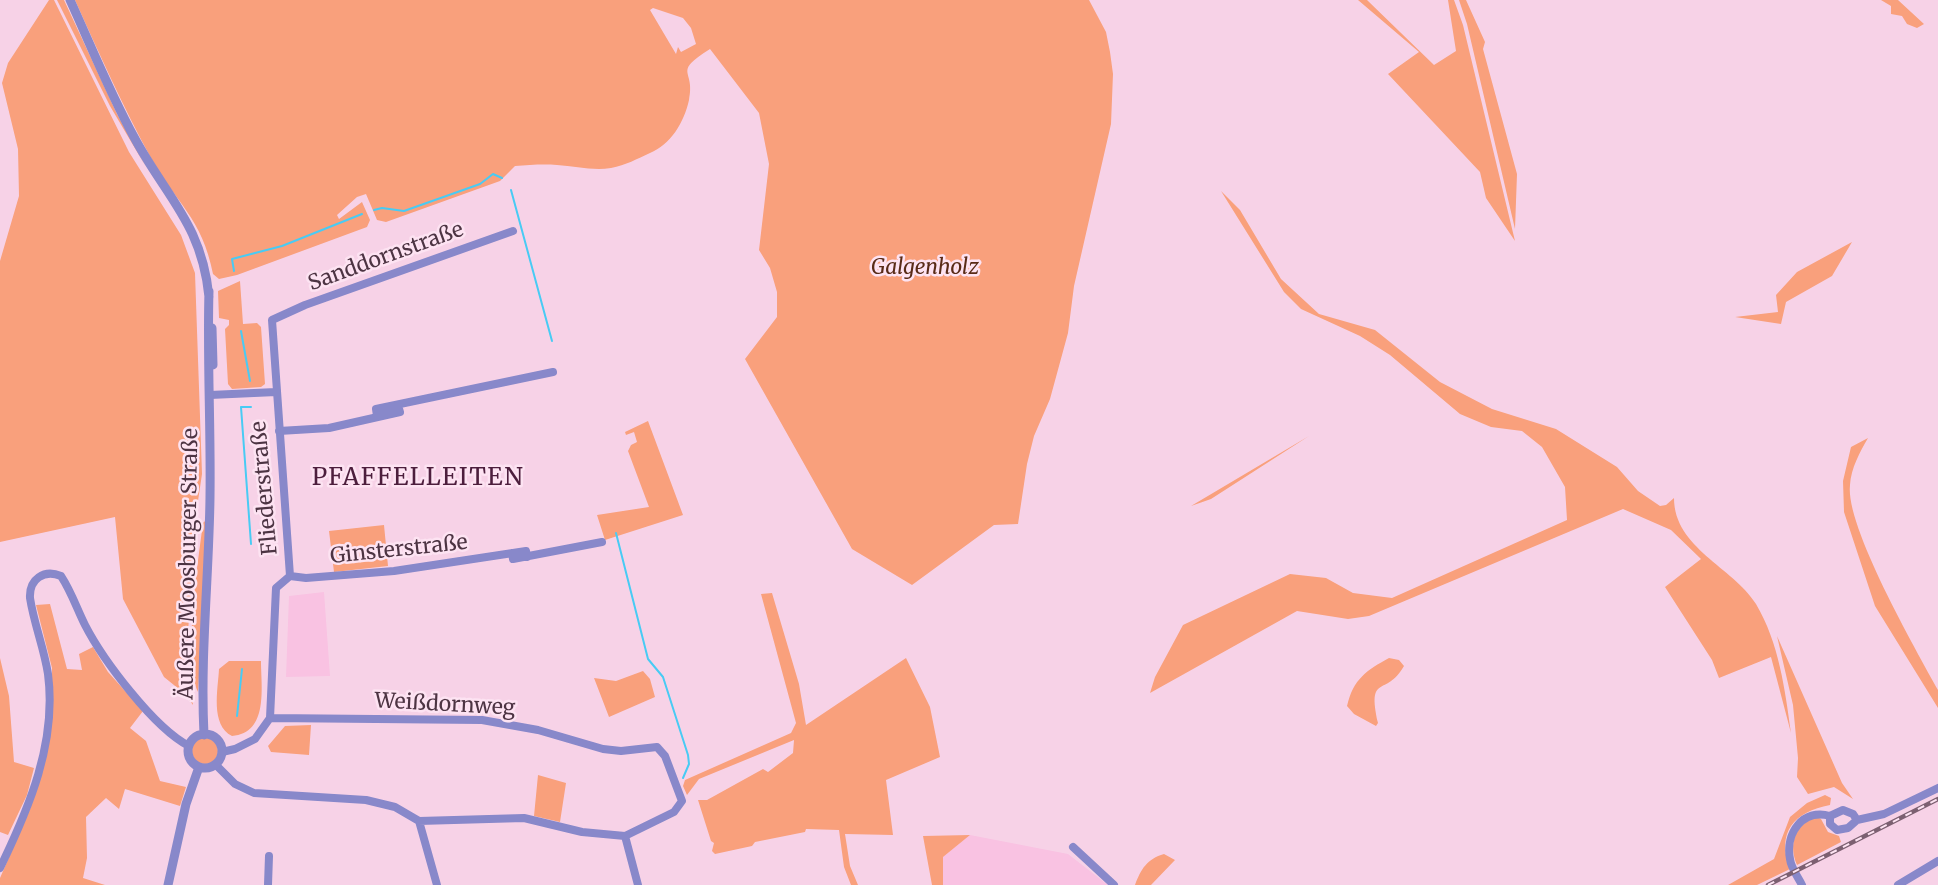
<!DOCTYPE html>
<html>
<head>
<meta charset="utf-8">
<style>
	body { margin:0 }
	canvas { display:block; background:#f7d2e7 }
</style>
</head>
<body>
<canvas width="1938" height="885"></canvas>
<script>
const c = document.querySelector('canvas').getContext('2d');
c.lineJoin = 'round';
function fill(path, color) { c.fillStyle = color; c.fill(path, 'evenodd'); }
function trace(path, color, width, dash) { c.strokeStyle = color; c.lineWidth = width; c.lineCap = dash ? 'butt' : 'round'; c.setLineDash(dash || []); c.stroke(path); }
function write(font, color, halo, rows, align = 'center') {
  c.font = font + ' Merriweather,serif'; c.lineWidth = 5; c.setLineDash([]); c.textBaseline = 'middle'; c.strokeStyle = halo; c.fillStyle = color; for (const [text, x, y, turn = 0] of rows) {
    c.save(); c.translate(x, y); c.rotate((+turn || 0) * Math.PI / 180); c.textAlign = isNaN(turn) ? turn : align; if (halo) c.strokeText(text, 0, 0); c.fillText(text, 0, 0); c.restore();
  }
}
const built = new Path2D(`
	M 324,592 L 330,676 L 286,677 L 289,596 Z
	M 970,835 L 1068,854 L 1108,885 L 943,885 L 943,857 Z`);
const green = new Path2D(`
	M 49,0 L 54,0 L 129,152 L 181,235 L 195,273 L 202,474 L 195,521 L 187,649 L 193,705 L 185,694 L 164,677 L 123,599 L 115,517 L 0,542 L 0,261 L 19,196 L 18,149 L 2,83 L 8,63 Z
	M 57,0 L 64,0 L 117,114 L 146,167 L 110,106 Z
	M 75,0 L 1089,0 L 1106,32 L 1110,52 L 1113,74 L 1111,124 L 1074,286 L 1068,333 L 1050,399 L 1034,436 L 1027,464 L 1018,524 L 994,525 L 912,585 L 852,549 L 745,359 L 777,317 L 777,292 L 770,268 L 759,250 L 769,164 L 759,113 L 710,49 C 671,74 696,68 689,100 C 684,123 670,145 650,153 C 637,159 626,165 611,168 C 593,171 575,166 557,165 C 543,164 529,165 515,166 L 500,181 L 386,222 L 377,220 L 366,194 L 357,197 L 337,215 L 339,219 L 362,202 L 370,220 L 367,227 L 237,275 L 219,279 L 213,274 C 202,218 176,203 151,158 C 123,107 99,53 75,0 ZM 653,8 L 683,18 L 691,28 L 696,44 L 681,52 L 678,47 L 676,54 L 650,10 Z
	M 1358,0 L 1367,0 L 1434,65 L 1456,51 L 1448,0 L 1454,0 L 1463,25 L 1515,241 L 1486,198 L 1480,172 L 1388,74 L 1419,52 Z
	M 1459,0 L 1466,0 L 1485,42 L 1483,49 L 1517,174 L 1515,229 L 1467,24 Z
	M 1881,0 L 1898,0 L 1924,24 L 1917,28 L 1907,24 L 1902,16 L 1891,14 L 1891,6 Z
	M 1221,191 L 1240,210 L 1281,279 L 1319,314 L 1375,330 L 1440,382 L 1492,409 L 1556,429 L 1617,467 L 1638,491 L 1660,506 L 1666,505 L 1674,498 C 1674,548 1733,567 1756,604 C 1779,643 1785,689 1791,733 L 1771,657 L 1719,678 L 1712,660 L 1665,587 L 1701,559 L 1671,530 L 1623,509 L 1369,616 L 1348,619 L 1297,611 L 1150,693 L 1155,677 L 1183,625 L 1290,574 L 1326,578 L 1353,593 L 1392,598 L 1567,520 L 1565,487 L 1542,447 L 1522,431 L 1491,427 L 1460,414 L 1390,355 L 1360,336 L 1301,309 L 1284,292 Z
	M 1852,242 L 1832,276 L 1786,302 L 1781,324 L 1735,317 L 1778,312 L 1776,295 L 1797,272 Z
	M 240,281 L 243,324 L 257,323 L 261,327 L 265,384 L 261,387 L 232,389 L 228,384 L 225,329 L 229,325 L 229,320 L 219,318 L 218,291 Z
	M 648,421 L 683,515 L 605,540 L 597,515 L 649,507 L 628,451 L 631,445 L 637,442 L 634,432 L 626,435 L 625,432 Z
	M 1309,436 L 1211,499 L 1191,506 Z
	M 1868,438 C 1860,452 1851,468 1850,485 C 1845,526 1916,650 1938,690 L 1938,708 L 1875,606 L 1844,512 L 1843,481 L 1851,447 Z
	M 208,518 L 198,692 C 183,657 198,562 203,523 Z
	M 384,525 L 388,566 L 334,572 L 329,531 Z
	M 772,593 L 799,684 L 806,725 L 906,658 L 930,707 L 940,757 L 886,780 L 893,835 L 845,834 L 850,866 L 858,885 L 851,885 L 844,867 L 839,830 L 806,829 L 805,832 L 755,842 L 752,846 L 715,854 L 712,851 L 714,843 L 711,841 L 698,800 L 707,800 L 763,769 L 768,772 L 793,753 L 794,740 L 699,779 L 687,795 L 683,786 L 685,780 L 791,733 L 796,723 L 761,594 Z
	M 50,604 L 67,669 L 82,670 L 79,654 L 93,647 L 108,672 L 143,711 L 130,728 L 146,741 L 160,781 L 186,787 L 180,806 L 125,789 L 119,809 L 106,798 L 86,817 L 87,858 L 83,878 L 105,885 L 0,885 L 0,878 L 30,809 L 52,719 L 52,668 L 36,605 Z
	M 1777,636 L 1842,783 L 1853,799 L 1834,787 L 1808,794 L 1797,777 L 1798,758 L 1793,705 Z
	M 0,658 L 9,696 L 14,762 L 34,768 L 27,795 L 8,835 L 0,832 Z
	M 1389,658 L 1399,660 L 1404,666 C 1386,698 1367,672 1378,723 L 1376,726 L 1354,714 L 1347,706 C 1353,679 1367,670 1389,658 Z
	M 229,661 L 261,661 C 261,687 269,733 232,736 C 210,725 218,689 219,669 Z
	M 643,671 L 650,679 L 655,697 L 609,717 L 594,678 L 616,681 Z
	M 311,725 L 309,755 L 271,752 L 268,746 L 285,726 Z
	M192 751a13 13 0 1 1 26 0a13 13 0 1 1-26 0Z
	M 538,775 L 566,783 L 560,822 L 534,816 Z
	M 1825,795 L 1831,798 L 1830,805 C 1794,812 1776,832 1790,869 L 1757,885 L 1728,885 L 1774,859 L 1790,817 L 1807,803 Z
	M 1816,816 L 1821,819 L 1828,832 L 1839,836 L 1841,842 L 1797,865 C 1788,843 1795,826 1816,816 Z
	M 970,835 L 943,857 L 943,885 L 932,885 L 923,836 Z
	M 1164,854 L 1175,860 L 1151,885 L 1135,885 C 1141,869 1147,859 1164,854 Z`);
const stream = new Path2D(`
	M 511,190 L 552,341
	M 374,210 L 382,208 L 404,211 L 480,184 L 493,174 L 502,178
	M 234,271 L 232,259 L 282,246 L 362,214
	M 241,331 L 250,381
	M 616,533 L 648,659 L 663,677 L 688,755 L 689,764 L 683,778
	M 251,544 L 241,407 L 251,407
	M 237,716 L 242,669`);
const minor = new Path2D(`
	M 210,395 L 276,392
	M 377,416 L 376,409 L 553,372
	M 279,431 L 329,428 L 400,412 L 398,405
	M 512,553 L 513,559 L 602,542
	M 290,576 L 306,578 L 394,571 L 526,551 L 527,557
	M 222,752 L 235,749 L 255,739 L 270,718 L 276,588 L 290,576 L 272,320 L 305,305 L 513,231
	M 216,765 L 235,784 L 254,793 L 366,800 L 395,807 L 419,821 L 524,818 L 582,832 L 625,836 L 674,812 L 682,801 L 665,756 L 657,747 L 621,751 L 603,749 L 538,730 L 482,720 L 270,718
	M 1830,816 L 1830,824 L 1837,830 L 1848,828 L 1857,820
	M 1830,816 L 1843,810 L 1853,814 L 1857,820
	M 1857,820 L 1884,814 L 1938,788
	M 419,821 L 437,885
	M 625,836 L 638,885
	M 1073,847 L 1114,885
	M 0,868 C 29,808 57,743 48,674 C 44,648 34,624 30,598 C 29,579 44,569 61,576 C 71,591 77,609 85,625 C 103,660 154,728 189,746
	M 268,885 L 269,856
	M 1802,885 C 1798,877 1791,868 1790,859 C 1785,833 1803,808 1830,816
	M 1898,885 L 1938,861`);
const tertiary = new Path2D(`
	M 70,0 C 91,46 110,93 134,137 C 166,197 202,224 209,297
	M 212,328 L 213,365
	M188 751a17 17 0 1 1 34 0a17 17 0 1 1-34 0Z
	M 204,735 C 200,656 209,576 210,497 C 211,428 207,359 209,291
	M 168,885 L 186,804 L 199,767`);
const rail = new Path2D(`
	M 1768,885 L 1938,799`);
const streetNames = [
	["Sanddornstraße",386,257,-20],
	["Fliederstraße",265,488,-95],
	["Ginsterstraße",399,550,-6],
	["Äußere Moosburger Straße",189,564,-89],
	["Weißdornweg",445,705,3]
];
const parkNames = [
	["Galgenholz",925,268]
];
const quarterNames = [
	["PFAFFELLEITEN",418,478]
];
fill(built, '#f9c2e2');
fill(green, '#f9a07c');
trace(stream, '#48cbf4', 2);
trace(minor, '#8888ca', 8);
trace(tertiary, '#8888ca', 9);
trace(rail, '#7c6071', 4.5);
trace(rail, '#fde3f2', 2, [7]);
write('21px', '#4d3443', '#fde3f2', streetNames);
write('italic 21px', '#592b17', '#fde3f2', parkNames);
c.letterSpacing = '1.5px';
write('24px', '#4d1e3d', '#fde3f2', quarterNames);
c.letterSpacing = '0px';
</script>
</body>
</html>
